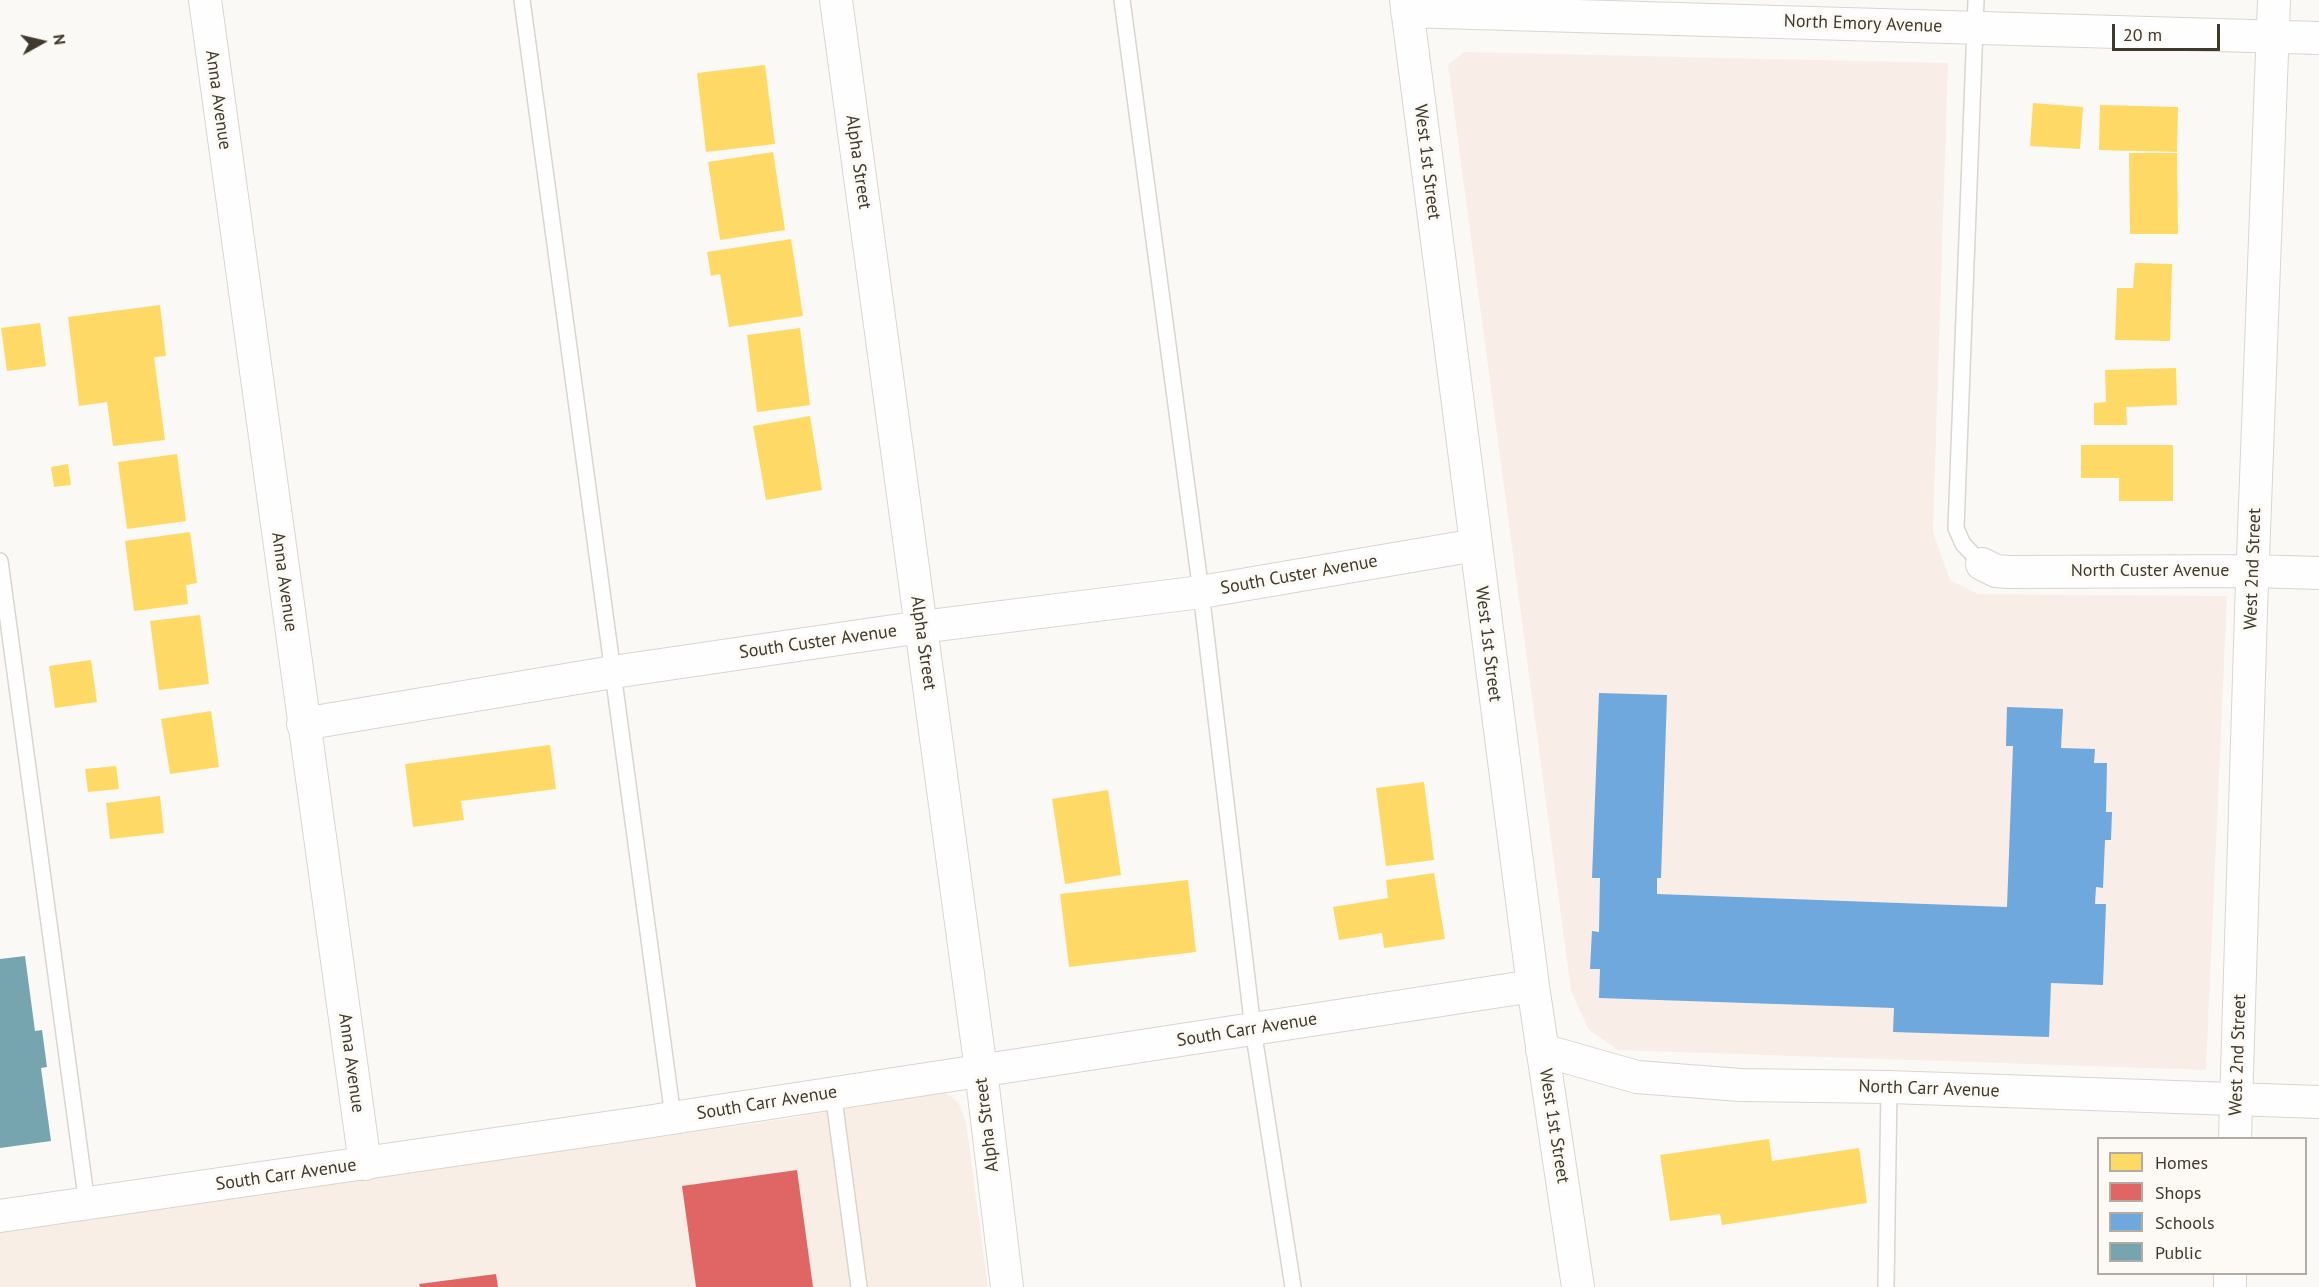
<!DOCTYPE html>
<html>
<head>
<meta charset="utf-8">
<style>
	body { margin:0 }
	#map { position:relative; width:2319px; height:1287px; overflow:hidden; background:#fbf9f6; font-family:"PT Sans",sans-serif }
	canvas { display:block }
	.legend { position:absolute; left:2097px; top:1137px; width:210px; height:138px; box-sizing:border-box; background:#fdf9f4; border:2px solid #b1aca4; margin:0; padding:8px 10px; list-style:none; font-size:18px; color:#40392d }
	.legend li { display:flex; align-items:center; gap:12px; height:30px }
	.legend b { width:30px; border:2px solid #b1aca4 }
	.north { position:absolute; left:12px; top:12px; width:60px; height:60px; -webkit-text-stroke:4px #fdf9f4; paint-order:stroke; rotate:82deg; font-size:16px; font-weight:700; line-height:24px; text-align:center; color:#40392d }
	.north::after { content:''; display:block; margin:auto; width:21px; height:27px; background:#40392d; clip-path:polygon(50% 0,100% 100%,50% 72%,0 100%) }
	.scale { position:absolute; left:2112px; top:24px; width:108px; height:27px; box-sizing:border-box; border:3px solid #40392d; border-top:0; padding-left:8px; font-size:18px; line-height:21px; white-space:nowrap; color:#40392d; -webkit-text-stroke:4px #fdf9f4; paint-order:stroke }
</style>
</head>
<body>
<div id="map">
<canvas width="2319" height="1287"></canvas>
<ul class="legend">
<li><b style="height:16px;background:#ffd966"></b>Homes</li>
<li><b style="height:16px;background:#e06666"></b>Shops</li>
<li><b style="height:16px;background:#6fa8dc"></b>Schools</li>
<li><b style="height:16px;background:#76a5af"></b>Public</li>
</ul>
<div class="north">N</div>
<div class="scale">20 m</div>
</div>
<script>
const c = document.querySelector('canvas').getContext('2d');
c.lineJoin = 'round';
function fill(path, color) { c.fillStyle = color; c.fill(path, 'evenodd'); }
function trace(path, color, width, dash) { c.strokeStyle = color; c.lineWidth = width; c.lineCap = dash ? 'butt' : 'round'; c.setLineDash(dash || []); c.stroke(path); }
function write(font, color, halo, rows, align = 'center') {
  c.font = font + ' "PT Sans",sans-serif'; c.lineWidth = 6; c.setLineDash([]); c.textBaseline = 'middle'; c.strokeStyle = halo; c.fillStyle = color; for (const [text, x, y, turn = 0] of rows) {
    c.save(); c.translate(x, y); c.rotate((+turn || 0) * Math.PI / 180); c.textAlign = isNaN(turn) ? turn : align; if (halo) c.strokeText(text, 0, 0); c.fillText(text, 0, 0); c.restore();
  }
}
const commercial = new Path2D(`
	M 945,1092 L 958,1102 L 966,1122 L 988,1287 L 0,1287 L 0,1232 L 784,1119 Z`);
const education = new Path2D(`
	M 1464,52 L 1948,63 L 1933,532 L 1950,580 L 1978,594 L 2227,596 L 2206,1070 L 1618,1050 L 1589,1030 L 1571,991 L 1448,65 Z`);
const homes = new Path2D(`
	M 765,65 L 775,144 L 706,152 L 697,73 Z
	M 2033,103 L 2083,107 L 2080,149 L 2030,146 Z
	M 2100,105 L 2178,107 L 2177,152 L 2099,150 Z
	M 773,152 L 785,230 L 720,240 L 708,162 Z
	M 2129,153 L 2177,153 L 2178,234 L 2130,234 Z
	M 791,239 L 803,316 L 729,327 L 720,274 L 711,276 L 707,252 Z
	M 2135,263 L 2172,264 L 2170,341 L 2115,340 L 2117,288 L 2133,288 Z
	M 160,305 L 166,356 L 154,357 L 165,440 L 113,446 L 107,402 L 79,406 L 68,317 Z
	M 40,323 L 46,366 L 7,371 L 1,328 Z
	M 800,328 L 810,405 L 757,412 L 747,335 Z
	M 2176,368 L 2177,405 L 2126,407 L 2127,425 L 2094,425 L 2094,403 L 2106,402 L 2105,370 Z
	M 810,416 L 822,490 L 766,500 L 753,426 Z
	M 2081,445 L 2173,445 L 2173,501 L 2119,501 L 2119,478 L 2081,478 Z
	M 177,454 L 186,521 L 127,529 L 118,462 Z
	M 68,464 L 71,485 L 54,487 L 51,467 Z
	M 190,532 L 197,583 L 186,585 L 188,604 L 134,611 L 125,541 Z
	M 200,615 L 209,684 L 159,690 L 150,621 Z
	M 91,660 L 97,702 L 55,708 L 49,666 Z
	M 211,711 L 219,767 L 170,774 L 161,719 Z
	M 550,745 L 556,789 L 461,801 L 464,820 L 413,827 L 405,764 Z
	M 116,766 L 119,789 L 88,792 L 85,769 Z
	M 1424,782 L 1434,860 L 1386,866 L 1376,788 Z
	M 1108,790 L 1121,875 L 1065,884 L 1052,799 Z
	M 160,796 L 164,833 L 110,839 L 106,803 Z
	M 1434,873 L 1445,939 L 1384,948 L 1382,933 L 1339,940 L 1333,907 L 1388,898 L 1386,880 Z
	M 1188,880 L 1196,952 L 1069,967 L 1060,894 Z
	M 1769,1139 L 1772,1161 L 1859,1148 L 1867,1203 L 1722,1225 L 1720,1214 L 1670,1221 L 1660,1155 Z`);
const shops = new Path2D(`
	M 797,1170 L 813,1287 L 696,1287 L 682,1186 Z
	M 496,1274 L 498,1287 L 420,1287 L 419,1284 Z`);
const schools = new Path2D(`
	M 1599,693 L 1667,695 L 1661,878 L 1657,878 L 1657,894 L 2007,907 L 2013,746 L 2006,746 L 2007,707 L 2063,709 L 2061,748 L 2095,749 L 2094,763 L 2107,763 L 2106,812 L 2112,812 L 2111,840 L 2105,840 L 2103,888 L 2096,887 L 2095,904 L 2106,904 L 2103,985 L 2051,983 L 2049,1037 L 1893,1032 L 1894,1008 L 1599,998 L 1600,969 L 1590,969 L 1592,931 L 1599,932 L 1600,878 L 1592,878 Z`);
const public = new Path2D(`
	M 25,956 L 35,1031 L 42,1030 L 47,1067 L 41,1068 L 51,1141 L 0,1148 L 0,959 Z`);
const service = new Path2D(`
	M 522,0 L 673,1117
	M 1122,0 L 1201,592 L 1253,1029 L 1293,1287
	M 1976,0 L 1956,528 L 1963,544 L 1982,564
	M 0,561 L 87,1204
	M 833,1092 L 859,1287
	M 1886,1287 L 1889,1087`);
const minor = new Path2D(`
	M 205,0 L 365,1164
	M 836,0 L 981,1070 L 1007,1287
	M 1406,0 L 1533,986 L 1578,1287
	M 1407,11 L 2319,38
	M 1982,564 L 1996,571 L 2009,572 L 2253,571 L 2319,573
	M 303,724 L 613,672 L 921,627 L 1201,592 L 1476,545
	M 1542,1050 L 1637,1077 L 1740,1085 L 1889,1087 L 2319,1102
	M 2235,1138 L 2251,611 L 2274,0
	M 0,1216 L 633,1124 L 1533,986
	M 2230,1287 L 2230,1274`);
const streetNames = [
	["North Emory Avenue",1863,24,2],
	["Anna Avenue",218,100,82],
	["Alpha Street",858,162,82],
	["West 1st Street",1427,162,83],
	["West 2nd Street",2253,569,-88],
	["North Custer Avenue",2150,571],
	["South Custer Avenue",1299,575,-10],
	["Anna Avenue",284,582,82],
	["South Custer Avenue",818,642,-8],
	["Alpha Street",923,643,82],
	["West 1st Street",1488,644,83],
	["South Carr Avenue",1247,1030,-9],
	["West 2nd Street",2238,1055,-88],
	["Anna Avenue",351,1063,82],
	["North Carr Avenue",1929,1089,2],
	["South Carr Avenue",767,1103,-9],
	["Alpha Street",987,1125,-97],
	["West 1st Street",1554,1126,81],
	["South Carr Avenue",286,1175,-8]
];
fill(commercial, '#f8eee6');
fill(education, '#f9ede8');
fill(homes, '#ffd966');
fill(shops, '#e06666');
fill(schools, '#6fa8dc');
fill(public, '#76a5af');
trace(service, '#dad5cd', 18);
trace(minor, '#dad5cd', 34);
trace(service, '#fefefe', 15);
trace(minor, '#fefefe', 32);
write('18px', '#40392d', '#fdf9f4', streetNames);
</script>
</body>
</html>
